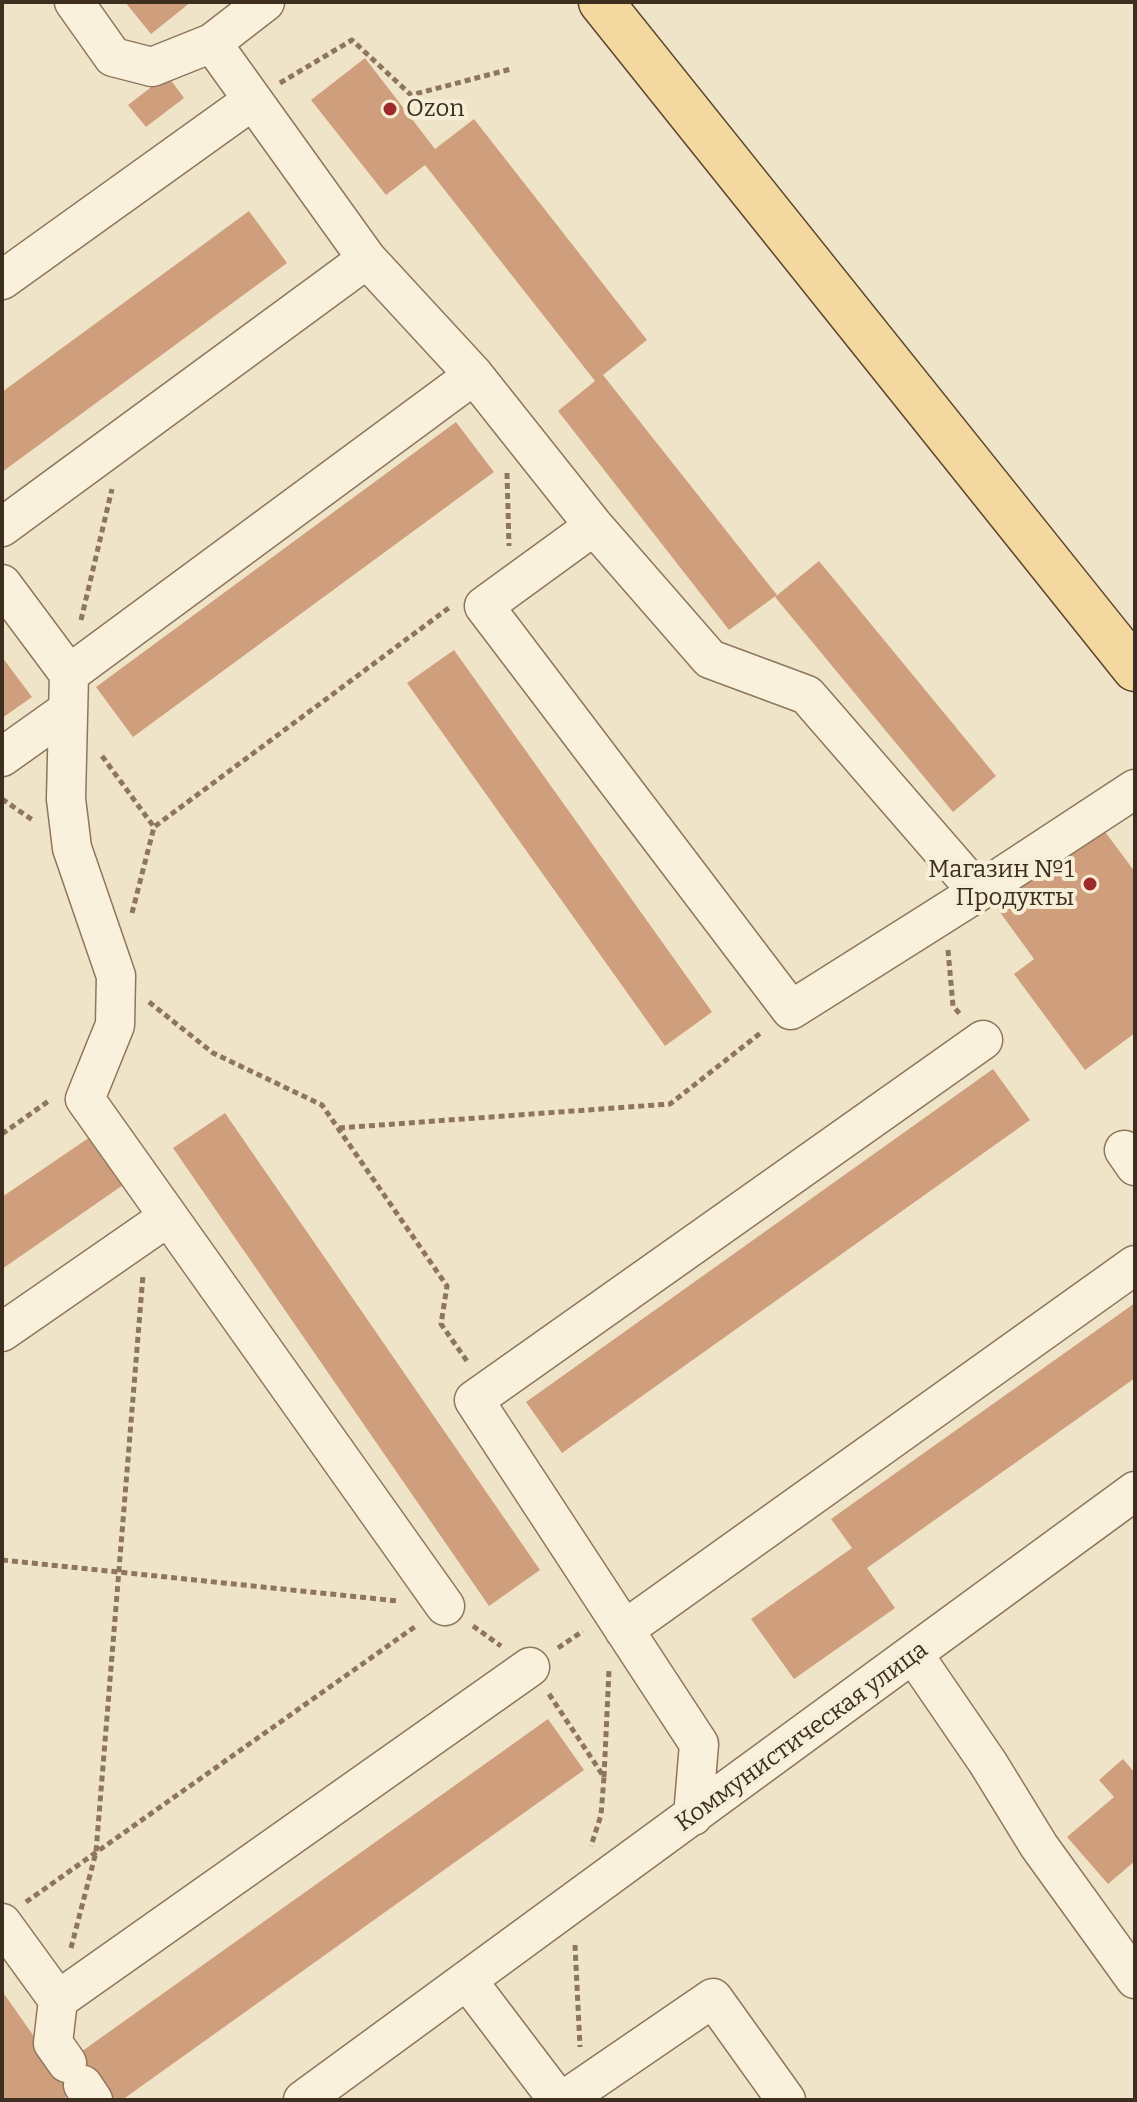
<!DOCTYPE html>
<html>
<head>
<meta charset="utf-8">
<style>
	body { margin:0 }
	#map { position:relative; width:1137px; height:2102px; overflow:hidden; background:#f0e4c8; font-family:Bitter,serif }
	canvas { display:block }
	.frame { position:absolute; inset:0; border:4px solid #3d2e20; pointer-events:none }
</style>
</head>
<body>
<div id="map">
<canvas width="1137" height="2102"></canvas>
<div class="frame"></div>
</div>
<script>
const c = document.querySelector('canvas').getContext('2d');
c.lineJoin = 'round';
function fill(path, color) { c.fillStyle = color; c.fill(path, 'evenodd'); }
function trace(path, color, width, dash) { c.strokeStyle = color; c.lineWidth = width; c.lineCap = dash ? 'butt' : 'round'; c.setLineDash(dash || []); c.stroke(path); }
function write(font, color, halo, rows, align = 'center') {
  c.font = font + ' Bitter,serif'; c.lineWidth = 8; c.setLineDash([]); c.textBaseline = 'middle'; c.strokeStyle = halo; c.fillStyle = color; for (const [text, x, y, turn = 0] of rows) {
    c.save(); c.translate(x, y); c.rotate((+turn || 0) * Math.PI / 180); c.textAlign = isNaN(turn) ? turn : align; if (halo) c.strokeText(text, 0, 0); c.fillText(text, 0, 0); c.restore();
  }
}
const building = new Path2D(`
	M 125,2 L 191,2 L 151,34 Z
	M 365,58 L 435,149 L 474,119 L 647,340 L 603,375 L 777,595 L 729,630 L 558,411 L 595,381 L 425,165 L 386,195 L 311,100 Z
	M 167,75 L 184,98 L 146,127 L 128,105 Z
	M 249,211 L 287,263 L 2,472 L 2,392 Z
	M 456,422 L 494,472 L 133,737 L 96,687 Z
	M 819,561 L 996,776 L 953,812 L 775,597 Z
	M 454,650 L 712,1012 L 665,1046 L 407,683 Z
	M 2,657 L 32,697 L 2,718 Z
	M 1100,825 L 1135,872 L 1135,1033 L 1085,1070 L 1014,974 L 1034,959 L 994,904 Z
	M 993,1069 L 1030,1120 L 562,1453 L 526,1402 Z
	M 225,1113 L 540,1570 L 489,1606 L 173,1148 Z
	M 93,1135 L 126,1183 L 2,1269 L 2,1197 Z
	M 1135,1303 L 1135,1378 L 867,1568 L 895,1608 L 794,1679 L 751,1619 L 852,1548 L 831,1519 Z
	M 548,1719 L 584,1770 L 122,2100 L 111,2100 L 94,2078 L 62,2100 L 2,2100 L 2,1991 L 57,2069 Z
	M 1123,1759 L 1135,1773 L 1135,1861 L 1108,1884 L 1067,1837 L 1114,1797 L 1099,1780 Z`);
const path = new Path2D(`
	M 280,83 L 352,40 L 411,95 L 511,69
	M 507,473 L 509,546
	M 81,620 L 112,489
	M 102,756 L 154,827
	M 2,799 L 34,821
	M 132,913 L 154,827 L 450,607
	M 948,950 L 953,1006 L 960,1014
	M 149,1002 L 213,1053 L 322,1105 L 447,1286 L 441,1324 L 469,1364
	M 339,1128 L 670,1104 L 763,1031
	M 2,1134 L 50,1100
	M 2,1560 L 398,1601
	M 473,1626 L 501,1646
	M 558,1648 L 583,1631
	M 549,1694 L 604,1777 L 601,1815 L 591,1846
	M 604,1777 L 609,1670
	M 26,1902 L 416,1626
	M 575,1945 L 580,2047
	M 71,1948 L 96,1852 L 143,1275`);
const minor = new Path2D(`
	M 74,2 L 113,57 L 152,67 L 212,43 L 265,2
	M 212,43 L 367,259 L 474,375 L 594,526 L 710,659 L 807,695 L 978,892
	M 2,280 L 253,100
	M 594,526 L 484,606 L 791,1010 L 978,892 L 1135,789
	M 2,527 L 367,259
	M 2,584 L 69,674 L 474,375
	M 69,674 L 66,799 L 72,848 L 116,976 L 115,1025 L 85,1099 L 445,1606
	M 2,757 L 68,710
	M 1124,1150 L 1135,1166
	M 2,1332 L 168,1217
	M 624,1630 L 1135,1265
	M 914,1655 L 988,1763 L 1039,1846 L 1135,1979
	M 693,1816 L 699,1744 L 474,1400 L 983,1040
	M 2,1923 L 58,2000 L 53,2043 L 67,2063
	M 467,1980 L 558,2100
	M 58,2000 L 530,1667
	M 83,2085 L 93,2100
	M 303,2100 L 1135,1491
	M 564,2100 L 713,1998 L 786,2100`);
const major = new Path2D(`
	M 601,2 L 1135,669`);
const markers = [
	[390,109,8,"#9e2a2b"],
	[1090,884,8,"#9e2a2b"]
];
const poiNames = [
	["Ozon",406,109],
	["Магазин №1",1074,870,"right"],
	["Продукты",1074,898,"right"]
];
const streetNames = [
	["Коммунистическая улица",802,1737,-36]
];
fill(building, '#cf9f7d');
trace(minor, '#8d765c', 41);
trace(major, '#5b4430', 47);
trace(path, '#8d765c', 5, [6, 4]);
trace(minor, '#faf1dc', 38);
trace(major, '#f3d9a0', 44);
for (const [x, y, r, color] of markers) { const dot = new Path2D(); dot.arc(x, y, r, 0, 2 * Math.PI); c.fillStyle = color; c.fill(dot); trace(dot, '#f7eed8', 3); }
write('24px', '#3d2e20', '#f7eed8', poiNames, 'left');
write('24px', '#3d2e20', '#f7eed8', streetNames);
</script>
</body>
</html>
